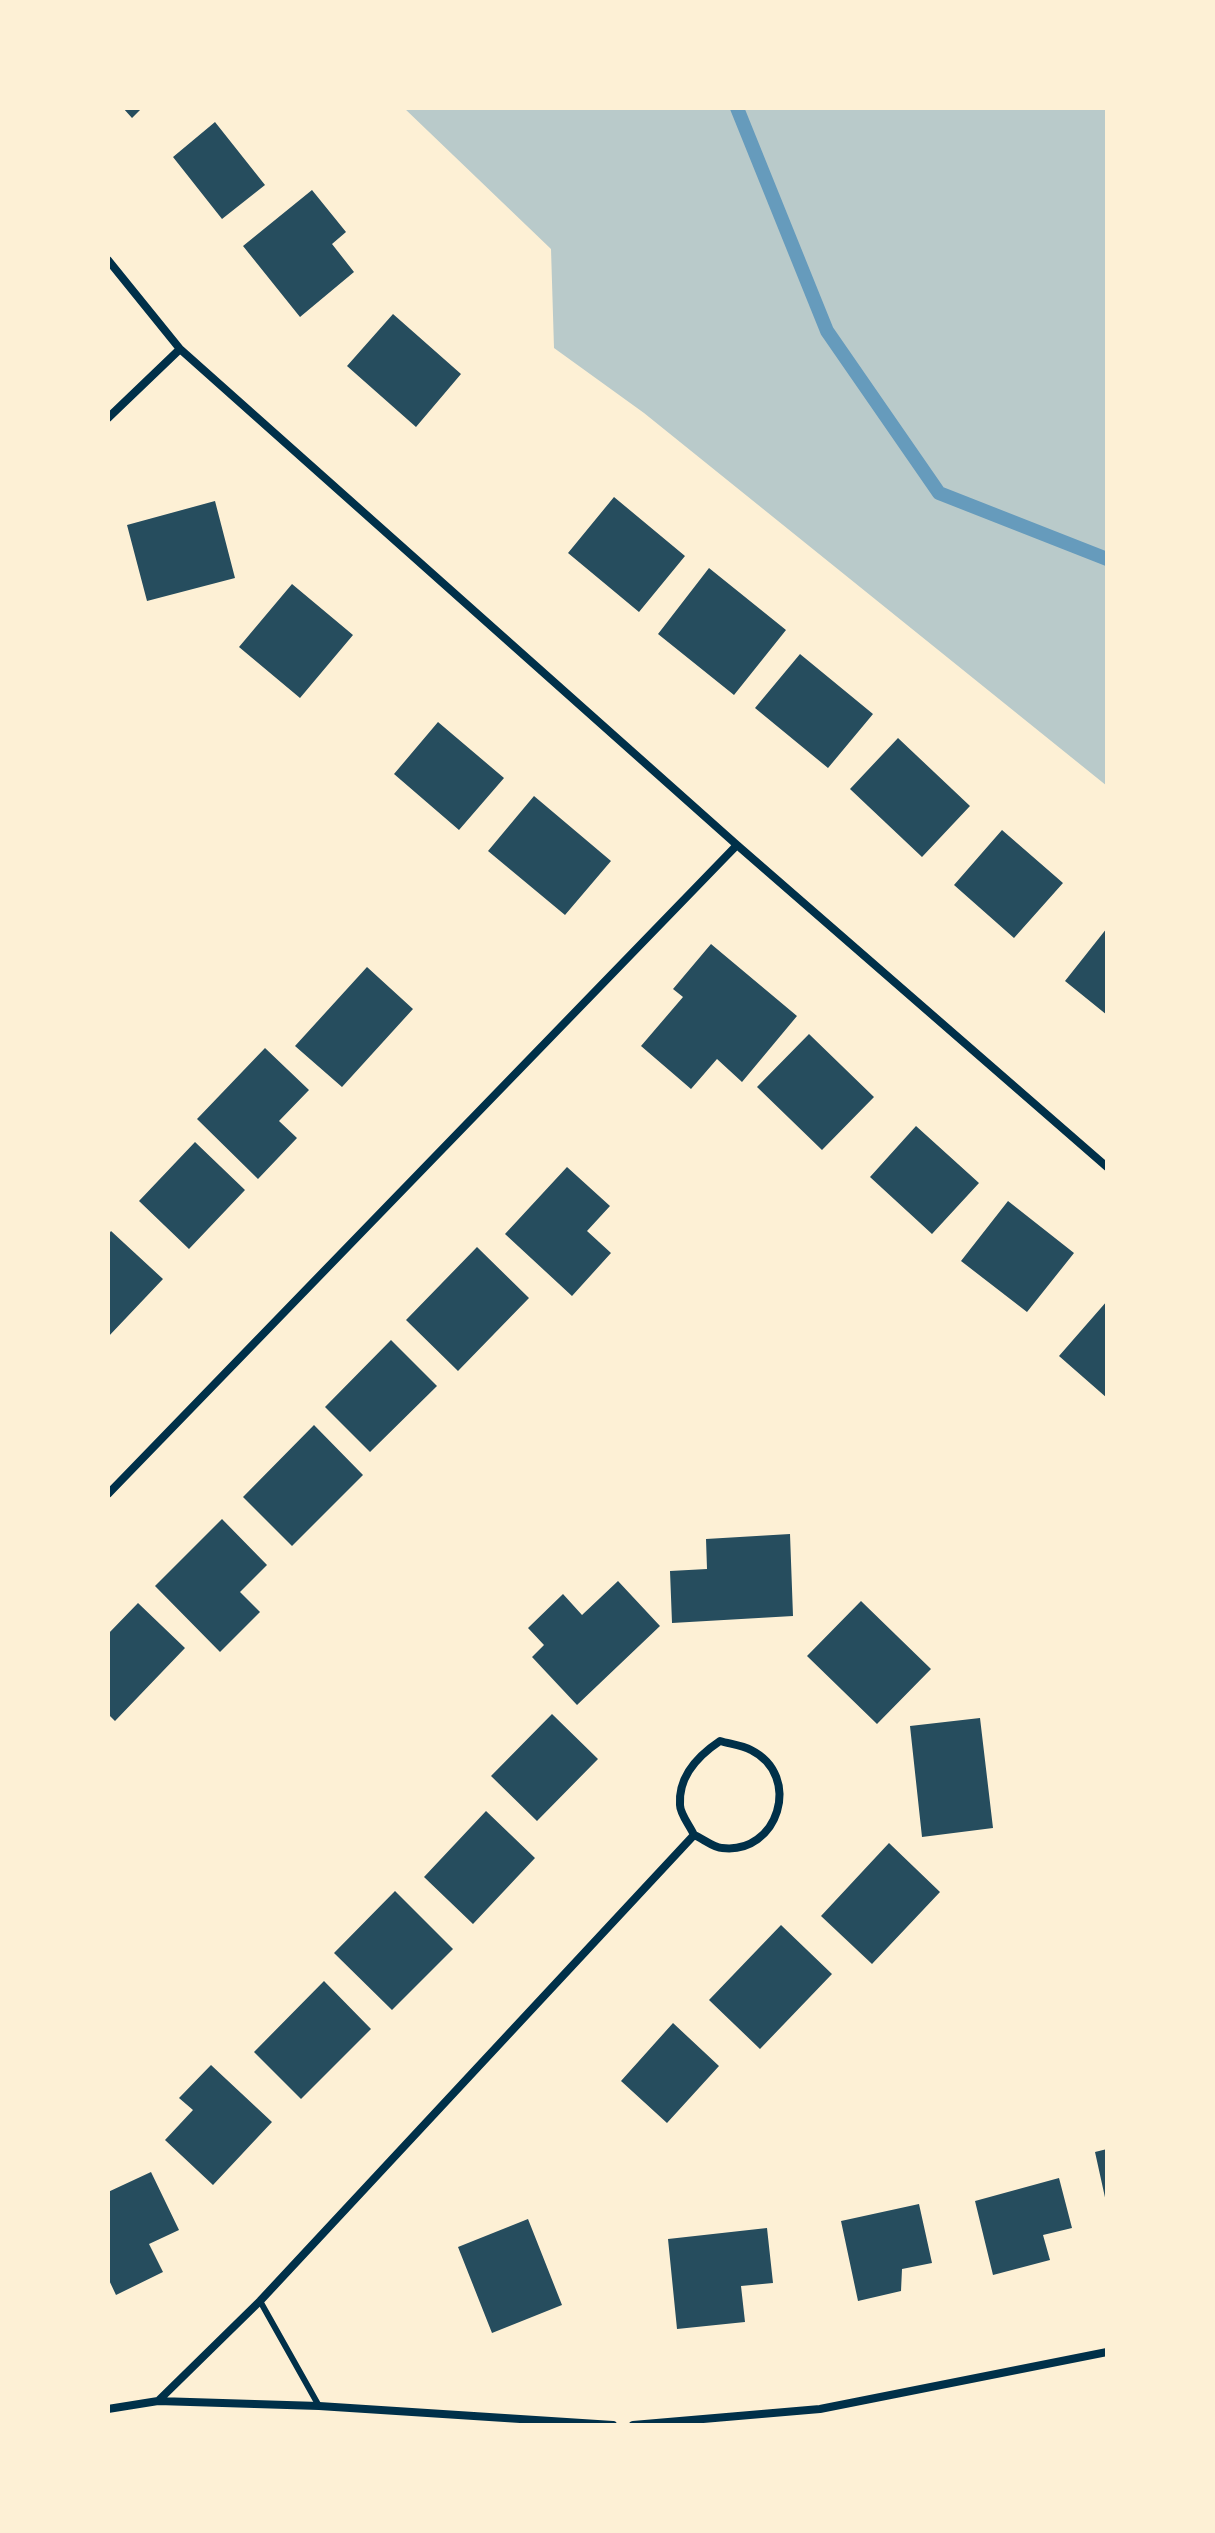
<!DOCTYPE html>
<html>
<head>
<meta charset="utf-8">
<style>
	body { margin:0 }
	#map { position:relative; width:1215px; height:2533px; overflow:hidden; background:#fdf0d5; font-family:Lato,sans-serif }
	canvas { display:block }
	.frame { position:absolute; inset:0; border:110px solid #fdf0d5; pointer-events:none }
</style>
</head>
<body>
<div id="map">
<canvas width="1215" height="2533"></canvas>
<div class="frame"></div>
</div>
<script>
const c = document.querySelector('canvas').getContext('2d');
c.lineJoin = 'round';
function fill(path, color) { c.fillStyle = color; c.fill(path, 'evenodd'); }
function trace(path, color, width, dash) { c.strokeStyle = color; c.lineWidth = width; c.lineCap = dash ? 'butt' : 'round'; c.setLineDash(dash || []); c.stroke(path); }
const green = new Path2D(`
	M 404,108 L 1107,108 L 1107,786 L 644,413 L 554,348 L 551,249 Z`);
const stream = new Path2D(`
	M 737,108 L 827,331 L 939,493 L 1107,559`);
const building = new Path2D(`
	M 123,108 L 142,108 L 132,118 Z
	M 215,122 L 265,185 L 222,219 L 173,157 Z
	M 312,190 L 346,232 L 332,244 L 354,272 L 300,317 L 243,246 Z
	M 393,314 L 461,374 L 416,427 L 347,366 Z
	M 614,497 L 685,556 L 639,612 L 568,553 Z
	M 215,501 L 235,578 L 147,601 L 127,525 Z
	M 709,568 L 786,630 L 734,695 L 658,634 Z
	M 292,584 L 353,635 L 300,698 L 239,647 Z
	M 800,654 L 873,714 L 828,768 L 755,708 Z
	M 438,722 L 504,778 L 459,830 L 394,774 Z
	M 898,738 L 970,806 L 922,857 L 850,789 Z
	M 534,796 L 611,861 L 565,915 L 488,851 Z
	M 1002,830 L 1063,883 L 1014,938 L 954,885 Z
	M 1107,928 L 1107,1015 L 1065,981 Z
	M 711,944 L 797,1016 L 742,1082 L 717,1059 L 691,1089 L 641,1046 L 683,997 L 673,989 Z
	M 367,967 L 413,1009 L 342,1087 L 295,1046 Z
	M 809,1034 L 874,1097 L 822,1150 L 757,1087 Z
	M 265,1048 L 309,1090 L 279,1121 L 297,1138 L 258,1179 L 197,1119 Z
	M 916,1126 L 979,1183 L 932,1234 L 870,1177 Z
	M 195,1142 L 245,1190 L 189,1249 L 139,1201 Z
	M 567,1167 L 610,1206 L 587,1231 L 611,1253 L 572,1296 L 505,1234 Z
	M 1008,1201 L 1074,1253 L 1027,1312 L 961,1261 Z
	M 111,1231 L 163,1279 L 108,1337 L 108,1235 Z
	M 477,1247 L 529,1298 L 458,1371 L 406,1320 Z
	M 1107,1301 L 1107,1398 L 1059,1356 Z
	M 391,1340 L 437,1386 L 370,1452 L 325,1407 Z
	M 314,1425 L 363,1475 L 292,1546 L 243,1497 Z
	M 222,1519 L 267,1565 L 240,1592 L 260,1612 L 220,1652 L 155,1586 Z
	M 790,1534 L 793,1616 L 672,1623 L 670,1571 L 707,1569 L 706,1539 Z
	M 618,1581 L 660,1626 L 577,1705 L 532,1657 L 544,1645 L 528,1628 L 563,1594 L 582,1615 Z
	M 861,1601 L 931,1669 L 877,1724 L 807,1656 Z
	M 138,1603 L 185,1648 L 115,1721 L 108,1714 L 108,1634 Z
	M 552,1714 L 598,1759 L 537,1821 L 491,1776 Z
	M 980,1718 L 993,1828 L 922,1837 L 910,1726 Z
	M 486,1811 L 535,1858 L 473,1924 L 424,1877 Z
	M 889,1843 L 940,1892 L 872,1964 L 821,1916 Z
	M 395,1891 L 453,1949 L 392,2010 L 334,1953 Z
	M 781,1925 L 832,1974 L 760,2049 L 709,2000 Z
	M 324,1981 L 371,2029 L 301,2099 L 254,2052 Z
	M 673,2023 L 719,2066 L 667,2123 L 621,2081 Z
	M 211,2065 L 272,2122 L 213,2185 L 165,2140 L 193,2110 L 179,2098 Z
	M 1107,2149 L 1107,2202 L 1106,2202 L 1095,2152 Z
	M 151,2172 L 179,2230 L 149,2244 L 163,2272 L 116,2295 L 108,2278 L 108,2192 Z
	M 1059,2178 L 1072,2228 L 1043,2235 L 1050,2260 L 993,2275 L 975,2201 Z
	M 919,2204 L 932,2263 L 902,2269 L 901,2291 L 858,2301 L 841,2221 Z
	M 528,2219 L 562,2305 L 492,2333 L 458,2247 Z
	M 767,2228 L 773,2283 L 741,2286 L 745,2322 L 677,2329 L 668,2239 Z`);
const service = new Path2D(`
	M 260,2301 L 319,2406`);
const minor = new Path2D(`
	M 108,260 L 180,349 L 737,845 L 1107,1167
	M 108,418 L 180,349
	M 108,1494 L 737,845
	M 158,2401 L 260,2301 L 694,1835 C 702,1838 714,1848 722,1848 C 778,1855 803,1776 751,1750 C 742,1745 730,1744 720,1741 C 699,1755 678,1776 680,1805 C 680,1814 690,1826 694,1835
	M 108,2409 L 158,2401 L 319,2406 L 613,2425
	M 633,2425 L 820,2409 L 1107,2352`);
fill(green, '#b9caca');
trace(stream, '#669bbc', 14);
fill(building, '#264d5e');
trace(service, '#003049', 6);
trace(minor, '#003049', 8);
</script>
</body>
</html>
